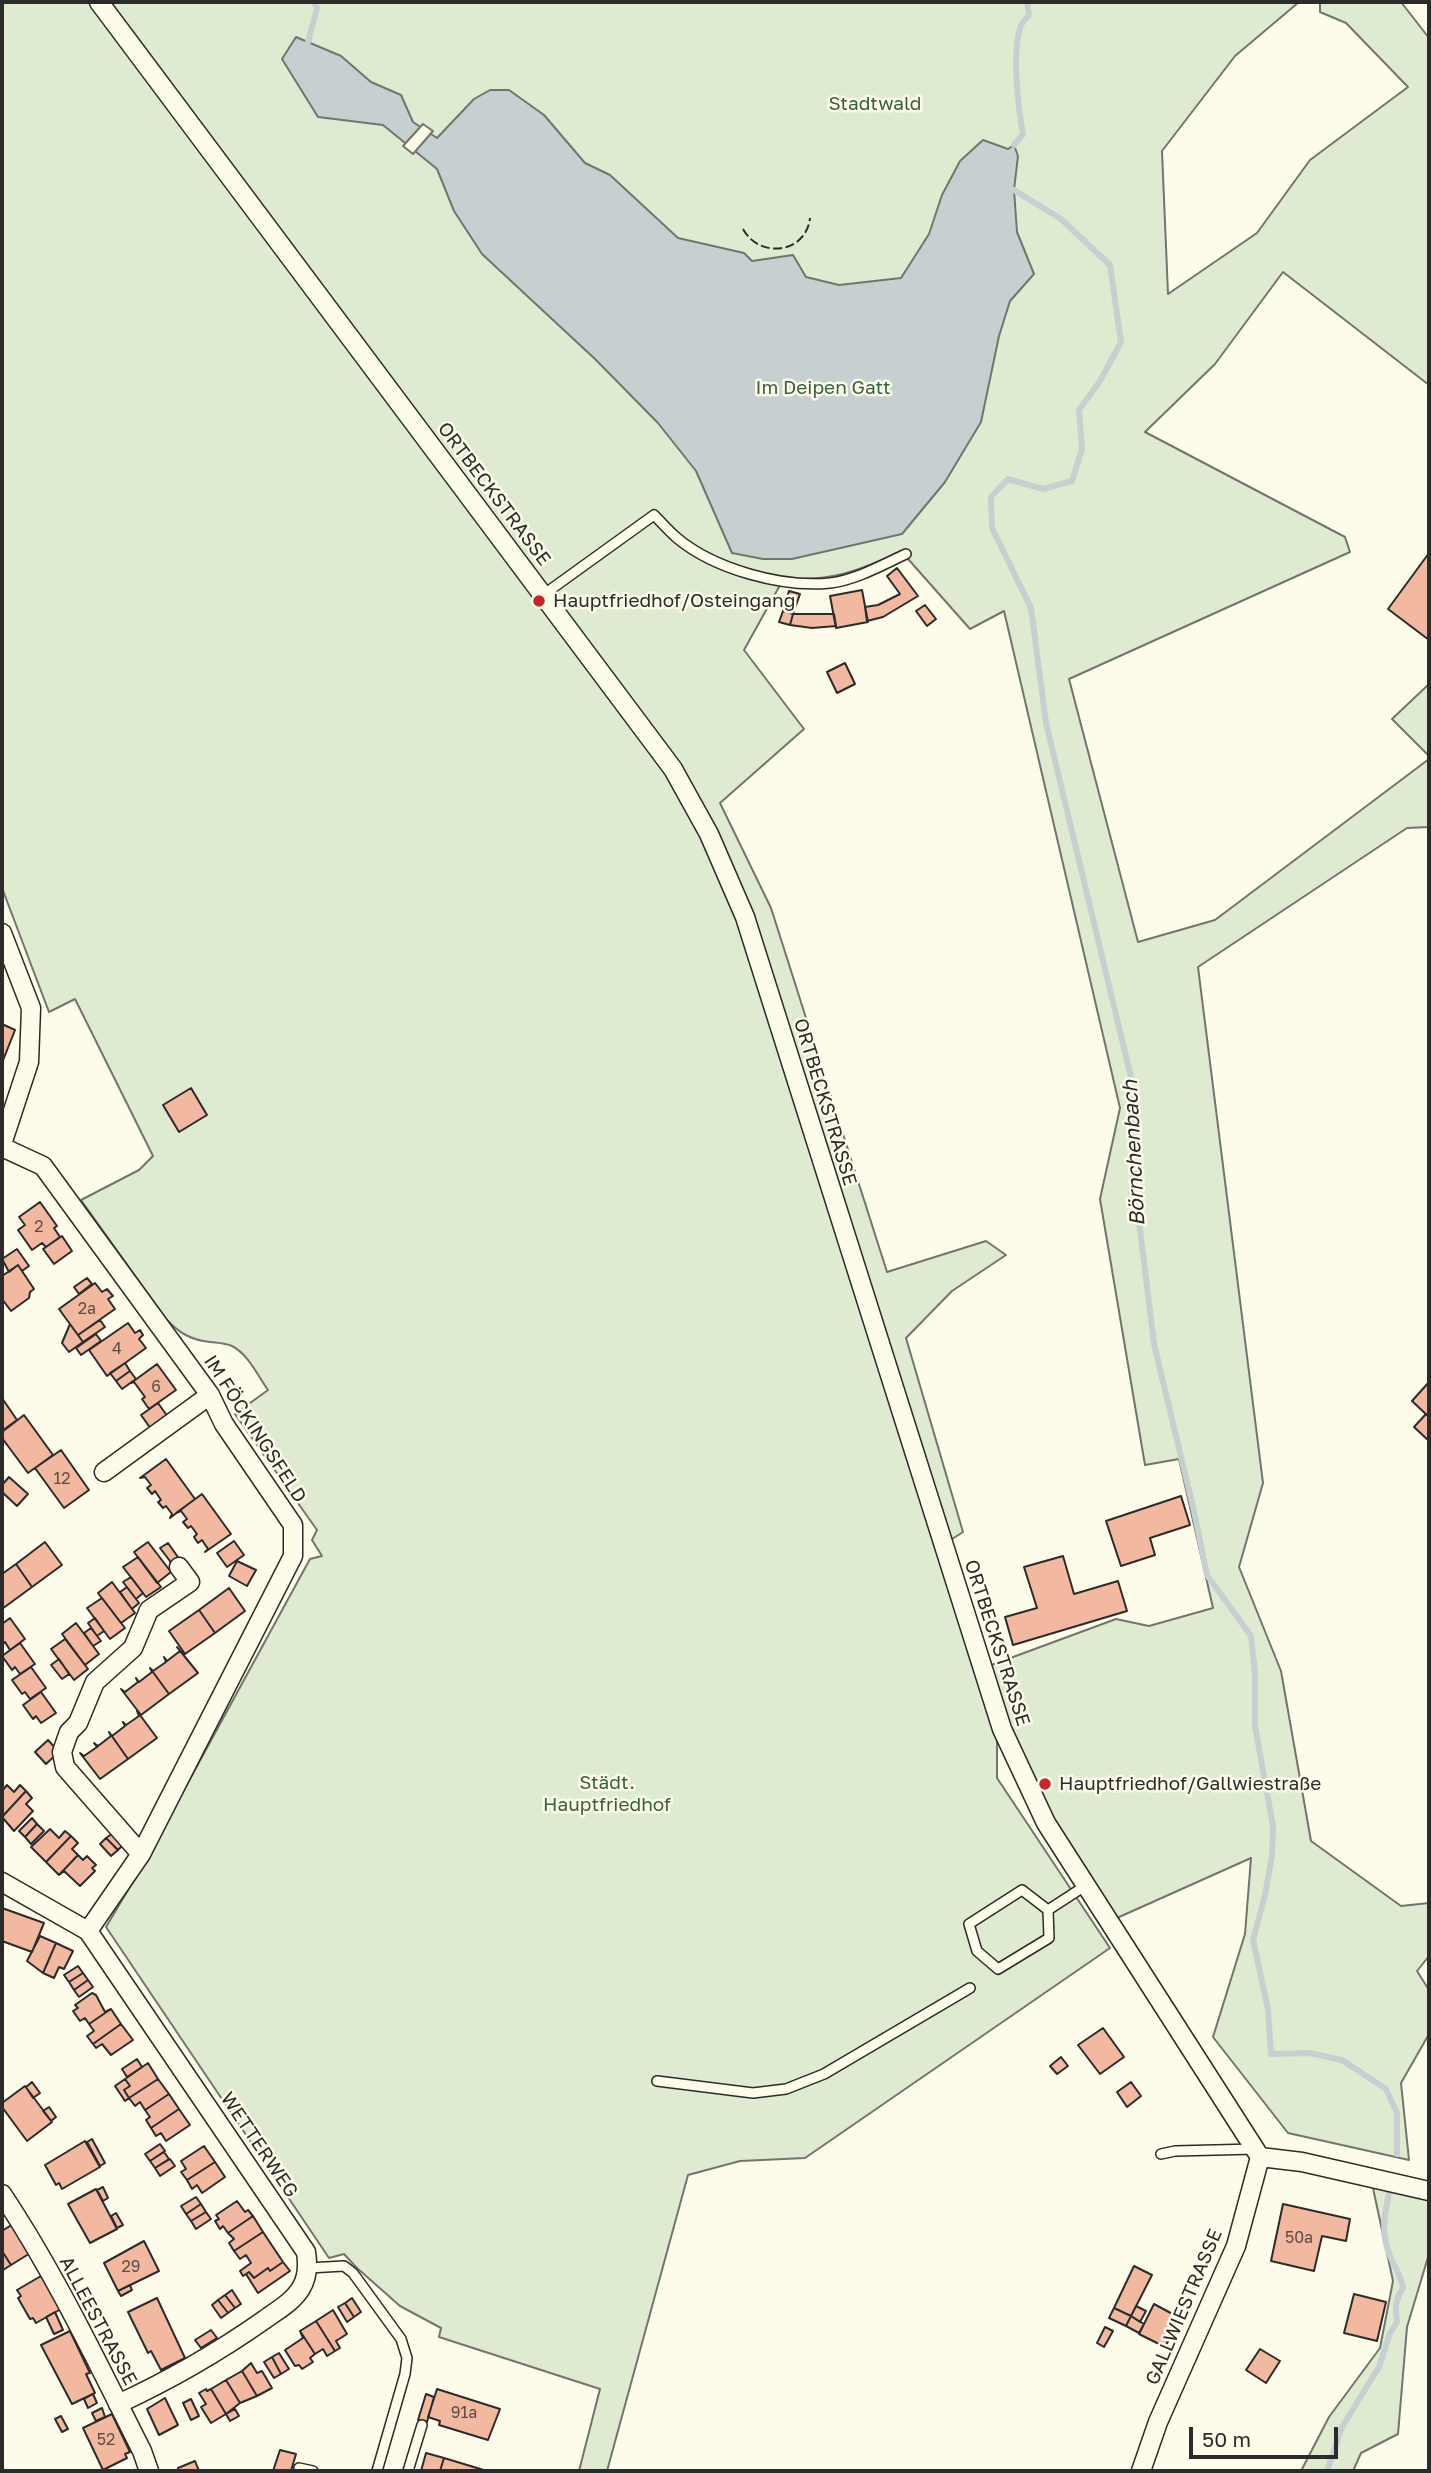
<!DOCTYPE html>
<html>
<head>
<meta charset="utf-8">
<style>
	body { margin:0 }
	#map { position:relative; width:1431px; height:2473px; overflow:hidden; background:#fdfbea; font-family:"Golos Text",sans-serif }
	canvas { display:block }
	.frame { position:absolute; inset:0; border:4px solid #2b2b2b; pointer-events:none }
	.scale { position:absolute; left:1189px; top:2427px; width:149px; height:32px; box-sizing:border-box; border:4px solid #2b2b2b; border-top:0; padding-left:9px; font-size:21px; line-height:24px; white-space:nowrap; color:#2b2b2b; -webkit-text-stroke:5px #fdfbea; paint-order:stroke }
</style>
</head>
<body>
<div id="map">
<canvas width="1431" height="2473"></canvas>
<div class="frame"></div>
<div class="scale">50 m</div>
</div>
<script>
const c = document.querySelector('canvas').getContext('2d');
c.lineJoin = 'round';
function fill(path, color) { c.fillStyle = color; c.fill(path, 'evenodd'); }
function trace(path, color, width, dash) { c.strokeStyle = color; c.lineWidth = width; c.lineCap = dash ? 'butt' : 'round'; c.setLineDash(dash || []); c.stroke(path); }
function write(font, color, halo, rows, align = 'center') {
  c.font = font + ' "Golos Text",sans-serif'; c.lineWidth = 5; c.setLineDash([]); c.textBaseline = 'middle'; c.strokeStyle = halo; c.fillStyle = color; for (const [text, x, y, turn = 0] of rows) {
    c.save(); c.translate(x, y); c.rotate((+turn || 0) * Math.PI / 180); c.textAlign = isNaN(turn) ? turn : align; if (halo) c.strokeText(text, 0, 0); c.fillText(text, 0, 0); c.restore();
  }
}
const green = new Path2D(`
	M 2,2 L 91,2 L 684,777 L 555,596 L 106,2 L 1299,2 L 1235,56 L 1162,151 L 1168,294 L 1257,233 L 1310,160 L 1408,87 L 1346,23 L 1320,12 L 1320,2 L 1401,2 L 1429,38 L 1429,385 L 1283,272 L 1215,364 L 1145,432 L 1345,537 L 1350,552 L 1069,679 L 1138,942 L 1215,920 L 1429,759 L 1429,827 L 1407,828 L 1198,967 L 1263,1483 L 1239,1567 L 1281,1671 L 1311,1841 L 1401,1906 L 1429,1903 L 1429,1956 L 1417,1971 L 1429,1990 L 1429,2034 L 1401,2083 L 1409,2160 L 1288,2133 L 1213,2037 L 1245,1934 L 1251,1858 L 1108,1922 L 1046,1823 L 986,1667 L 1116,1619 L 1149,1626 L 1213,1608 L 1179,1459 L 1145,1465 L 1100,1199 L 1120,1108 L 1004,611 L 970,629 L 901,551 C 860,571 830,582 784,578 L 744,650 L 804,729 L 720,803 L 771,908 L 887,1272 L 986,1241 L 1006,1255 L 952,1291 L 906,1338 L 963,1532 L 949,1541 L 997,1730 L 997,1778 L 1110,1948 L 805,2158 L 740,2161 L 688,2175 L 607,2471 L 579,2471 L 600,2389 L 439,2337 L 441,2328 L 400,2306 L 357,2268 L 344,2254 L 329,2258 L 106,1927 L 143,1865 L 310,1559 L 322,1556 L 312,1540 L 317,1530 L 235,1414 L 268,1390 C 258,1376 248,1354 232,1346 C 225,1343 218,1343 210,1342 C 191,1340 179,1333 166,1319 L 81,1200 L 139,1170 L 153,1156 L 75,999 L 49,1012 L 2,888 Z
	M 1429,684 L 1429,756 L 1392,719 Z
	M 1371,2179 L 1429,2191 L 1429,2254 L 1407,2327 L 1398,2434 L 1361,2453 L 1353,2471 L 1301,2471 L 1329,2417 L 1380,2348 L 1393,2281 Z`);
const water = new Path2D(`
	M 296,37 L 341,56 L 371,82 L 401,95 L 413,122 L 437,138 L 474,99 L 490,90 L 509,90 L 544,115 L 585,163 L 610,175 L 678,238 L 744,253 L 752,261 L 793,255 L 806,277 L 839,285 L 901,278 L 929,234 L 942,195 L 960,161 L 983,140 L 1008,149 L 1014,145 L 1018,156 L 1014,190 L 1017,232 L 1034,274 L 1010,301 L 999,336 L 981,422 L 945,482 L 902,534 L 792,559 L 763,559 L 732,553 L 696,471 L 658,423 L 595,359 L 482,254 L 454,211 L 437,169 L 383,125 L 318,117 L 282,59 Z`);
const pier = new Path2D(`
	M 423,124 L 433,131 L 413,154 L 403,146 Z`);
const stream = new Path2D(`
	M 308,42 L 317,8 L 314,2
	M 1014,145 L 1023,134 C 1018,106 1012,56 1020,28 C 1021,23 1026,19 1029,15 L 1027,2
	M 1014,190 L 1061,219 L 1110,265 L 1121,342 L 1100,381 L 1079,410 L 1082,449 L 1072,481 L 1043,489 L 1008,479 L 991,497 L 992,528 L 1031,608 L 1046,723 L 1135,1094 L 1136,1135 L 1131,1193 L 1139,1221 L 1154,1344 L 1194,1511 L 1207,1575 L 1251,1636 L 1255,1673 L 1255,1726 L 1273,1826 L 1272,1856 L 1265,1895 L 1253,1940 L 1268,2009 L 1271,2054 L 1310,2053 L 1342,2060 L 1386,2089 L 1397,2113 L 1397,2154
	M 1327,2471 L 1342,2427 L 1379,2367 L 1390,2333 L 1397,2322 C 1395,2308 1395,2300 1403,2288 C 1401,2275 1395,2268 1390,2256 C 1380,2233 1385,2211 1390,2188`);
const building = new Path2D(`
	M 1429,553 L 1429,640 L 1388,609 Z
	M 897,568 L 918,596 L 883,617 L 867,621 L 865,607 L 878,605 L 900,594 L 887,576 Z
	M 862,590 L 868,622 L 836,628 L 830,596 Z
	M 789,591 L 800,594 L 793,614 L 783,611 Z
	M 925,605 L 936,619 L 927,626 L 916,611 Z
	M 783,611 L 793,614 L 790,625 L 779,622 Z
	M 793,614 L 834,614 L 836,626 L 812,628 L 790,625 Z
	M 845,663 L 855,684 L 837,693 L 827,672 Z
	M 2,1024 L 15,1030 L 2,1063 Z
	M 191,1088 L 207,1115 L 179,1132 L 163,1105 Z
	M 40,1202 L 57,1226 L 54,1228 L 60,1237 L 46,1247 L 42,1243 L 32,1250 L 18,1230 L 25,1225 L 19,1217 Z
	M 62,1236 L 72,1251 L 54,1264 L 43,1249 Z
	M 17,1249 L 29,1266 L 22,1271 L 18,1265 L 9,1272 L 2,1259 Z
	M 18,1265 L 34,1289 L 30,1292 L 29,1298 L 11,1311 L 2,1299 L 2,1276 Z
	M 87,1278 L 92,1284 L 79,1294 L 74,1287 Z
	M 95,1283 L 102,1292 L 107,1289 L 113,1296 L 108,1299 L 115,1309 L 78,1335 L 59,1309 Z
	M 100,1320 L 105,1327 L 83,1342 L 78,1335 Z
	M 128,1323 L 135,1333 L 140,1330 L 143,1335 L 139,1339 L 146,1348 L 107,1376 L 89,1350 Z
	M 70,1324 L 83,1342 L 69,1352 L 62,1343 Z
	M 96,1334 L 101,1341 L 81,1355 L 76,1348 Z
	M 125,1363 L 130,1371 L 116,1381 L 110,1373 Z
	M 157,1364 L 176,1390 L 149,1409 L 142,1399 L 145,1397 L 134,1382 L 131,1383 Z
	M 130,1371 L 136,1379 L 122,1389 L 116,1381 Z
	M 1429,1382 L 1429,1417 L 1412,1401 Z
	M 2,1398 L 17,1420 L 2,1431 Z
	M 158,1403 L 168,1417 L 151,1429 L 141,1415 Z
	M 1426,1414 L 1429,1417 L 1429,1441 L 1414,1427 Z
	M 24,1415 L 53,1455 L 28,1473 L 2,1438 L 2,1432 Z
	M 61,1450 L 89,1490 L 64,1508 L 35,1468 Z
	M 166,1459 L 195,1499 L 170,1518 L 172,1514 L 166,1506 L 163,1508 L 158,1502 L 161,1500 L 155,1491 L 152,1494 L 147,1488 L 151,1485 L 145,1477 L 140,1478 Z
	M 9,1477 L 28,1494 L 17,1506 L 2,1492 L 2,1485 Z
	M 202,1494 L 231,1534 L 205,1552 L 208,1549 L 202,1540 L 198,1543 L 194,1537 L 197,1534 L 191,1526 L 188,1528 L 183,1522 L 187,1519 L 181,1511 L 176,1513 Z
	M 1181,1496 L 1190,1525 L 1150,1538 L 1155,1555 L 1121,1566 L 1106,1521 Z
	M 234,1541 L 244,1555 L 227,1567 L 217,1553 Z
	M 45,1542 L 62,1565 L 32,1587 L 16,1564 Z
	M 148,1542 L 171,1572 L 157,1583 L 134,1552 Z
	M 168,1543 L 180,1560 L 173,1565 L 160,1548 Z
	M 1063,1556 L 1074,1594 L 1118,1581 L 1127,1611 L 1013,1645 L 1005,1617 L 1037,1608 L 1024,1567 Z
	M 138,1557 L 161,1587 L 146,1597 L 123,1567 Z
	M 237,1561 L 256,1570 L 247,1586 L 229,1576 Z
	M 16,1564 L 32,1587 L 2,1609 L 2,1574 Z
	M 131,1577 L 143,1593 L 136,1599 L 123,1582 Z
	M 112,1582 L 135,1613 L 121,1623 L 98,1593 Z
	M 127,1587 L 139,1603 L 132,1609 L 120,1592 Z
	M 229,1588 L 245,1611 L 215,1633 L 199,1610 Z
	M 102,1598 L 125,1628 L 110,1639 L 87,1608 Z
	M 199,1610 L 215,1633 L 185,1654 L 169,1631 Z
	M 10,1618 L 25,1639 L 10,1650 L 5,1642 L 2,1645 L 2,1624 Z
	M 95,1618 L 104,1631 L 97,1636 L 88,1623 Z
	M 76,1623 L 99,1654 L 85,1665 L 62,1634 Z
	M 91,1628 L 101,1641 L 93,1646 L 84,1633 Z
	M 65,1639 L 88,1669 L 74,1680 L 51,1649 Z
	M 20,1643 L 35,1664 L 20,1674 L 15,1667 L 12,1670 L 2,1656 Z
	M 177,1647 L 198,1673 L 169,1694 L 150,1668 L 153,1671 L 166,1662 L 164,1657 L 167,1661 L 180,1651 Z
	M 59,1659 L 69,1674 L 62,1679 L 51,1665 Z
	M 31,1667 L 46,1688 L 30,1699 L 25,1692 L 22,1694 L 12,1680 Z
	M 150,1668 L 169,1694 L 141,1715 L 121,1689 L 125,1692 L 138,1682 L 136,1678 L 139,1682 L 152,1672 Z
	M 41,1692 L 56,1713 L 41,1723 L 36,1716 L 33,1719 L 23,1705 Z
	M 137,1711 L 157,1738 L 128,1759 L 109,1732 L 112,1736 L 125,1726 L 123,1722 L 126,1725 L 139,1716 Z
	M 109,1732 L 128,1759 L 100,1779 L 80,1753 L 84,1756 L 97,1747 L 94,1743 L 98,1746 L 111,1736 Z
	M 48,1740 L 59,1752 L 46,1764 L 35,1752 Z
	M 7,1785 L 14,1792 L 20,1785 L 26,1791 L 2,1817 L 2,1791 Z
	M 26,1791 L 32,1798 L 26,1804 L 33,1811 L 14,1831 L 2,1817 Z
	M 32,1818 L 37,1824 L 25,1837 L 19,1831 Z
	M 37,1824 L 44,1831 L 31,1844 L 25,1837 Z
	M 50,1829 L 59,1838 L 65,1831 L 71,1836 L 46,1862 L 31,1847 Z
	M 113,1833 L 124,1844 L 118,1850 L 106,1838 Z
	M 71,1836 L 78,1843 L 72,1849 L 78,1855 L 59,1875 L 46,1862 Z
	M 106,1838 L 118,1850 L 111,1856 L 100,1844 Z
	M 78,1855 L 83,1860 L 87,1856 L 96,1865 L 92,1868 L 95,1871 L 80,1886 L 64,1871 L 59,1875 Z
	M 2,1908 L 44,1923 L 32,1952 L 2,1941 Z
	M 40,1936 L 56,1943 L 43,1973 L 27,1961 Z
	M 56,1943 L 73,1951 L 64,1969 L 59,1967 L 54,1978 L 43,1973 Z
	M 78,1966 L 83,1973 L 69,1982 L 64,1975 Z
	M 83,1973 L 88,1980 L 74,1990 L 69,1982 Z
	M 88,1980 L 93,1987 L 79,1997 L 74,1990 Z
	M 92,1993 L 96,1995 L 105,2012 L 111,2009 L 89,2024 L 85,2018 L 80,2021 L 73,2011 L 78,2008 L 75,2005 Z
	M 111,2009 L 121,2024 L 93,2044 L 87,2036 L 94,2031 L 89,2024 Z
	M 121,2024 L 133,2040 L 111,2055 L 102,2044 L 96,2048 L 93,2044 Z
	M 1103,2028 L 1124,2057 L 1100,2074 L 1078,2045 Z
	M 1061,2057 L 1068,2066 L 1057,2074 L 1050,2066 Z
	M 137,2059 L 142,2067 L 127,2077 L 122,2069 Z
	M 148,2063 L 158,2079 L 129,2098 L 124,2090 L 130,2086 L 125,2079 Z
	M 125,2079 L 130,2086 L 124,2090 L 129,2098 L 125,2101 L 115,2086 Z
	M 158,2079 L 169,2094 L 145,2110 L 140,2102 L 135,2106 L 129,2098 Z
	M 32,2082 L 40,2093 L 33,2098 L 26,2087 Z
	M 1131,2082 L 1141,2096 L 1127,2107 L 1117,2092 Z
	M 25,2086 L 52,2122 L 27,2141 L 2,2107 L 2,2103 Z
	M 169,2094 L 179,2109 L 151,2128 L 146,2120 L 150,2117 L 145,2110 Z
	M 49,2107 L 56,2117 L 51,2121 L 43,2111 Z
	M 179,2109 L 190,2125 L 166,2141 L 161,2133 L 156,2136 L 151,2128 Z
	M 92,2139 L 105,2163 L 100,2166 L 87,2142 Z
	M 85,2141 L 100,2167 L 62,2189 L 59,2183 L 56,2185 L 45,2165 Z
	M 160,2144 L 165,2151 L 150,2161 L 145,2154 Z
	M 204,2146 L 215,2162 L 187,2180 L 181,2172 L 186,2169 L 181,2161 Z
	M 164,2152 L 169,2159 L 155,2168 L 150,2161 Z
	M 170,2159 L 175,2166 L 160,2176 L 155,2168 Z
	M 215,2162 L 225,2177 L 202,2193 L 197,2185 L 192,2189 L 187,2180 Z
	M 103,2187 L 108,2198 L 103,2201 L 97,2190 Z
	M 96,2189 L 117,2229 L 90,2243 L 68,2204 Z
	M 196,2197 L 201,2204 L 186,2214 L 181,2206 Z
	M 237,2201 L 245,2212 L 248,2210 L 253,2216 L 228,2233 L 223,2226 L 220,2229 L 215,2221 L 219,2219 L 216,2215 Z
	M 201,2204 L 206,2212 L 191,2221 L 186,2214 Z
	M 1283,2204 L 1350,2219 L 1346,2241 L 1322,2236 L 1314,2271 L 1271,2261 Z
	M 206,2212 L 211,2219 L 196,2229 L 191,2221 Z
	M 116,2213 L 123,2225 L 117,2228 L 111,2216 Z
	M 253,2216 L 263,2232 L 234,2251 L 229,2243 L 234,2239 L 228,2233 Z
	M 13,2224 L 32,2252 L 11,2265 L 2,2251 L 2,2231 Z
	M 263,2232 L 283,2262 L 270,2271 L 268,2268 L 254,2278 L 249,2272 L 243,2276 L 240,2271 L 251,2263 L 246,2255 L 240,2259 L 234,2251 Z
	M 144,2241 L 159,2271 L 118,2291 L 104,2263 Z
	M 2,2251 L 11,2265 L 3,2270 L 2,2268 Z
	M 283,2262 L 290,2271 L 258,2293 L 246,2274 L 249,2272 L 254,2278 L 268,2268 L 270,2271 Z
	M 1134,2266 L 1152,2275 L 1131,2316 L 1114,2308 Z
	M 41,2276 L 61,2309 L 36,2323 L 33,2318 L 30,2319 L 18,2298 L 21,2296 L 17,2290 Z
	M 130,2285 L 132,2290 L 121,2296 L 118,2291 Z
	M 232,2290 L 241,2304 L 235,2308 L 225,2295 Z
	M 1354,2294 L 1386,2302 L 1377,2341 L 1344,2333 Z
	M 225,2295 L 235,2308 L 228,2313 L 218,2300 Z
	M 157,2298 L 185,2358 L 161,2370 L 151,2351 L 148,2353 L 128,2312 Z
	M 352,2298 L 361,2312 L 354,2317 L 345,2303 Z
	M 218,2300 L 228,2313 L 221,2318 L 212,2305 Z
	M 345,2303 L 354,2317 L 347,2322 L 338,2307 Z
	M 1154,2304 L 1180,2318 L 1165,2347 L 1139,2334 Z
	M 1136,2306 L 1146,2311 L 1140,2322 L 1131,2316 Z
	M 1114,2308 L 1131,2316 L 1126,2326 L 1109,2318 Z
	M 333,2310 L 347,2334 L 336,2341 L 340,2348 L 335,2351 L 316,2321 Z
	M 55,2312 L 63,2330 L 54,2334 L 46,2317 Z
	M 1131,2316 L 1144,2324 L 1139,2333 L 1126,2326 Z
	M 316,2321 L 335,2351 L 327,2356 L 323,2349 L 315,2354 L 300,2331 Z
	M 1105,2327 L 1113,2331 L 1104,2347 L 1097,2343 Z
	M 211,2330 L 217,2338 L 201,2348 L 195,2340 Z
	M 70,2331 L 90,2373 L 86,2374 L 95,2393 L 72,2404 L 41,2345 Z
	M 300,2331 L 315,2354 L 310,2358 L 313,2362 L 302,2369 L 299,2365 L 295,2366 L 285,2350 L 303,2338 Z
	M 1260,2349 L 1280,2361 L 1266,2383 L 1246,2370 Z
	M 279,2353 L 289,2369 L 281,2374 L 272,2357 Z
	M 272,2357 L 281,2374 L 274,2378 L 264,2362 Z
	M 251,2363 L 257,2373 L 262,2371 L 272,2388 L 257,2396 L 242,2371 Z
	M 242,2371 L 257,2396 L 240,2403 L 226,2380 Z
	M 226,2380 L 240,2403 L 226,2414 L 211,2389 Z
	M 206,2389 L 207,2391 L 211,2389 L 226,2414 L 211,2423 L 201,2407 L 206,2404 L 199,2393 Z
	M 437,2389 L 500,2409 L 488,2440 L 439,2425 L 440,2421 L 428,2417 Z
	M 93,2394 L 97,2403 L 88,2408 L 84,2399 Z
	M 426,2394 L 434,2397 L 427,2422 L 418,2420 Z
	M 165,2398 L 178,2425 L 159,2435 L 147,2409 Z
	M 191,2399 L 199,2416 L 191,2420 L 183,2403 Z
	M 102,2408 L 105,2417 L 96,2421 L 92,2413 Z
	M 235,2409 L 239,2416 L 230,2421 L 226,2414 Z
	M 112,2414 L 130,2452 L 125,2454 L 127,2458 L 103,2470 L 83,2428 Z
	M 61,2416 L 68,2429 L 62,2432 L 55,2419 Z
	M 280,2450 L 296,2454 L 291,2471 L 273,2471 Z
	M 426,2453 L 444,2458 L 440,2471 L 421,2471 Z
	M 444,2458 L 487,2471 L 440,2471 Z
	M 195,2461 L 199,2471 L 179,2471 L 178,2468 Z`);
const service = new Path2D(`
	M 543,595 L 654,515 C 662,523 669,531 677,538 C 714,569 782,588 830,583 C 856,580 882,565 906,554
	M 1048,1910 L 1049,1938 L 998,1969 L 977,1951 L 969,1924 L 1022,1890 L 1048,1910 L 1085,1886
	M 657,2081 L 753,2093 L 786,2089 L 824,2074 L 970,1988
	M 1161,2154 L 1175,2151 L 1255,2149
	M 308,2268 L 344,2266 L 353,2273 L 401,2339 L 407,2358 L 405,2374 L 377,2471
	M 299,2468 L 313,2471
	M 408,2471 L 422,2425`);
const minor = new Path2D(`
	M 99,2 L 673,769 L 709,834 L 745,917 L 1002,1729 L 1046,1823 L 1260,2157
	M 2,933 L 31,1008 L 29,1062 L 2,1144
	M 2,1147 L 43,1166 L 210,1395 L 224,1424 L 293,1525 L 293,1556 L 141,1854 L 88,1931
	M 104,1472 L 210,1395
	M 141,1854 L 65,1767 L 62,1752 L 69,1732 L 78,1723 L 95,1682 L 133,1648 L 149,1610 L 190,1582 L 179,1567
	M 2,1882 L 88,1931 L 306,2252 C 308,2265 308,2277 301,2288 C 293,2302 276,2311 264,2320 C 217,2353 170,2380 118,2404
	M 1260,2157 L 1302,2162 L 1429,2191
	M 2,2194 C 56,2275 98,2364 142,2451 L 149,2471
	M 1141,2471 L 1158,2422 L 1236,2246 L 1260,2157`);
const fence = new Path2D(`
	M 743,229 C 759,259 806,254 810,218`);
const markers = [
	[539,601,7,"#c62828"],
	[1045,1784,7,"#c62828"]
];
const numberNames = [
	["2",39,1227],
	["2a",87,1309],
	["4",117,1349],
	["6",156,1387],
	["12",62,1479],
	["50a",1299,2238],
	["29",131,2267],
	["91a",464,2413],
	["52",106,2440]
];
const parkNames = [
	["Stadtwald",875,104],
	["Im Deipen Gatt",823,388],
	["Städt.",607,1783],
	["Hauptfriedhof",607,1805]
];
const streetNames = [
	["ORTBECKSTRASSE",494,494,53],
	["ORTBECKSTRASSE",825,1102,73],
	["IM FÖCKINGSFELD",255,1429,57],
	["ORTBECKSTRASSE",997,1643,72],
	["WETTERWEG",259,2145,56],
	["GALLWIESTRASSE",1184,2307,-67],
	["ALLEESTRASSE",98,2321,62]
];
const poiNames = [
	["Hauptfriedhof/Osteingang",553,601],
	["Hauptfriedhof/Gallwiestraße",1059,1784]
];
const waterNames = [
	["Börnchenbach",1134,1153,-93]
];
fill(green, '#deebd1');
trace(green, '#74746e', 2);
fill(water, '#c7d0d0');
trace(water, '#74746e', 2);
fill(pier, '#fdfbea');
trace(pier, '#74746e', 2);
trace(stream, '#c7d0d0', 6);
fill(building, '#f2b8a0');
trace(building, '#2b2b2b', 2);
trace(service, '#2b2b2b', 12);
trace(minor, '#2b2b2b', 21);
trace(service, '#fdfbea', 9);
trace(minor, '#fdfbea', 18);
trace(fence, '#2b2b2b', 2, [9, 3.5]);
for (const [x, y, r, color] of markers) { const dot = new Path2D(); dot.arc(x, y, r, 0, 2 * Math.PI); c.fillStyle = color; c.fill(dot); trace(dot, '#fdfbea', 2.5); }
write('16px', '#5d4e48', null, numberNames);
write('19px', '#34623c', '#fdfbea', parkNames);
write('19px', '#2b2b2b', '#fdfbea', streetNames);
write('19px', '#2b2b2b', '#fdfbea', poiNames, 'left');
write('italic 21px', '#2b2b2b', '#fdfbea', waterNames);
</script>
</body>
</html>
